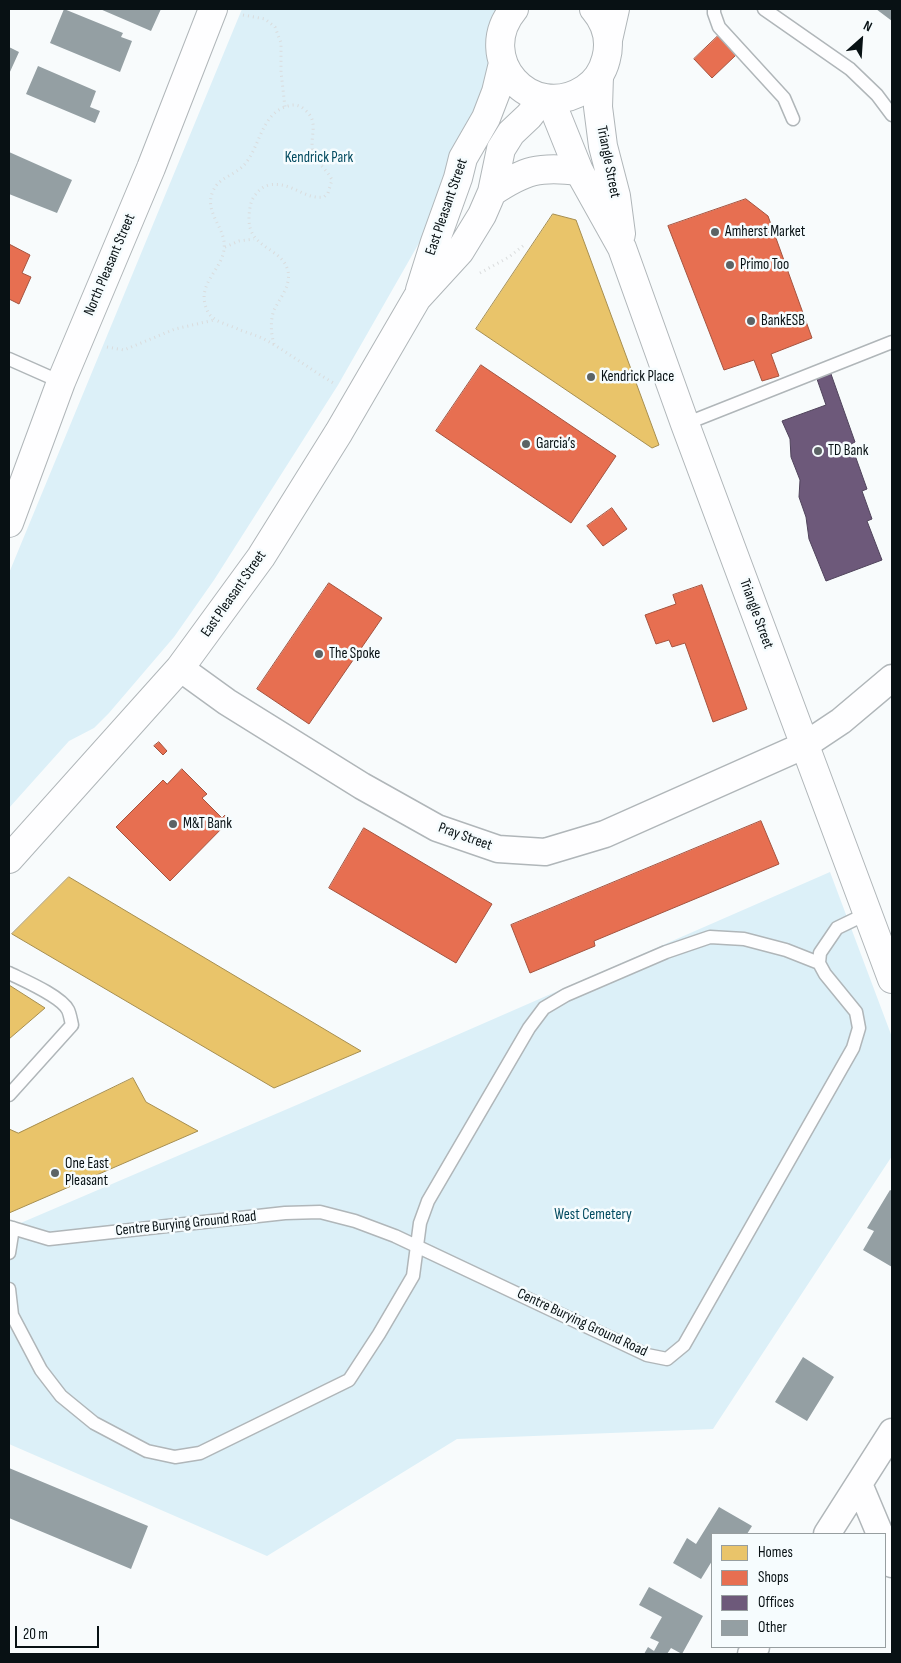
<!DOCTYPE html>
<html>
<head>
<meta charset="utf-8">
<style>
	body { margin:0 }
	#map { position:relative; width:901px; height:1663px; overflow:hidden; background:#f8fbfc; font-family:"Sofia Sans Condensed",sans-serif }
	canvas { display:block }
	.frame { position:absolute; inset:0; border:10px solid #081114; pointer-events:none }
	.legend { position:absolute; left:711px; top:1533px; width:175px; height:115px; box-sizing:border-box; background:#f6fcfe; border:1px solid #979ea0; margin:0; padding:6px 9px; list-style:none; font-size:15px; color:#081114 }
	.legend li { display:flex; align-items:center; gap:10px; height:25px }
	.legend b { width:25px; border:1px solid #979ea0 }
	.north { position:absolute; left:836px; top:15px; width:50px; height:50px; -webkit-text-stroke:4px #f6fcfe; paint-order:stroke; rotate:26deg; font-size:14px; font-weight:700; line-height:20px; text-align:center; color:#081114 }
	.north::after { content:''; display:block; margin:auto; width:18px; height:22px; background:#081114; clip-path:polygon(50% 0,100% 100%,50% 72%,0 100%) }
	.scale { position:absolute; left:15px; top:1626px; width:84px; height:22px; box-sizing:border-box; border:2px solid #081114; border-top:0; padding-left:6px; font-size:15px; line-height:18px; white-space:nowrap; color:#081114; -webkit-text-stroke:4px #f6fcfe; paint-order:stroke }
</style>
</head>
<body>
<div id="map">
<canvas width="901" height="1663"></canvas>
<div class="frame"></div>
<ul class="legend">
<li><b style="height:14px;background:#e9c46a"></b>Homes</li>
<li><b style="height:14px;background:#e76f51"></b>Shops</li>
<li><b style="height:14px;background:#6d597a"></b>Offices</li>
<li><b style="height:14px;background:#949fa3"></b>Other</li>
</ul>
<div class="north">N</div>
<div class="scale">20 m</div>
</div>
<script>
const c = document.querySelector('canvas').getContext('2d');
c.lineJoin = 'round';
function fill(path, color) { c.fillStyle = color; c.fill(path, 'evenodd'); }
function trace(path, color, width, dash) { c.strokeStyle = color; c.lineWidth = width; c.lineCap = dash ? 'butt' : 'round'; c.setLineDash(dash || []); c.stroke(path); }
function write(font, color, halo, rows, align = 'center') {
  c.font = font + ' "Sofia Sans Condensed",sans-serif'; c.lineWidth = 5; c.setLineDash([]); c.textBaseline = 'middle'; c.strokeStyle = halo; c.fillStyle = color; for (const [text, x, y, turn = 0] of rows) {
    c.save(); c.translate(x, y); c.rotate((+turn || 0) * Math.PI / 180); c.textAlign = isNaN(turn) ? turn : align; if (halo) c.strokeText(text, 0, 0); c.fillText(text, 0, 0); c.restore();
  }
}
const green = new Path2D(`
	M 242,9 L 500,9 L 490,84 L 439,208 L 338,385 L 214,580 L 174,637 L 109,713 L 94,728 L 69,741 L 9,808 L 9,573 Z
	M 830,872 L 892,1037 L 892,1156 L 713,1429 L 457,1439 L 267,1556 L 9,1444 L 9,1222 L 16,1225 L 299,1104 Z`);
const homes = new Path2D(`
	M 553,214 L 576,220 L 659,445 L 652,448 L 476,329 Z
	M 69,877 L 361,1051 L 274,1088 L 12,934 Z
	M 9,985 L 45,1008 L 9,1039 Z
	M 133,1078 L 146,1102 L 198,1131 L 9,1213 L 9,1129 L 18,1133 Z`);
const shops = new Path2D(`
	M 718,36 L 736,55 L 712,78 L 694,59 Z
	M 746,199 L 768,216 L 812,338 L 771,354 L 779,376 L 762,381 L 754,360 L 724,370 L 668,226 Z
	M 9,244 L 30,255 L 22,273 L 31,277 L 19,304 L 9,299 Z
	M 481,365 L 616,456 L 571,523 L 436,431 Z
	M 612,508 L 627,529 L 603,546 L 587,526 Z
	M 329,583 L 382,618 L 309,724 L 257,689 Z
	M 702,585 L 747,709 L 713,722 L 685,643 L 672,647 L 669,640 L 656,644 L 645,615 L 676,604 L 673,595 Z
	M 159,742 L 167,751 L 163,755 L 154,746 Z
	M 182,769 L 207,794 L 202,798 L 222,818 L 225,815 L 230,820 L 170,881 L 116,827 L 163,780 L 167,784 Z
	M 761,821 L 779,864 L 594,941 L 595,946 L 530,973 L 511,925 Z
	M 364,828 L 492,904 L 456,963 L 329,888 Z`);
const offices = new Path2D(`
	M 831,374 L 855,442 L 851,444 L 867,489 L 862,491 L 872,519 L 867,521 L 882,560 L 826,581 L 809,539 L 806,517 L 799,497 L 800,480 L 791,457 L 790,439 L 782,421 L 826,405 L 817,379 Z`);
const building = new Path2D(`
	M 64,9 L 123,33 L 121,37 L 132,41 L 120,72 L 50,43 Z
	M 100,9 L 161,9 L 151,31 Z
	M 876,9 L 892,9 L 892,21 Z
	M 9,47 L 19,52 L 9,74 Z
	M 38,66 L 96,91 L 90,107 L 100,111 L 95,123 L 26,94 Z
	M 9,152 L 72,180 L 57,213 L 9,194 Z
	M 890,1190 L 892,1191 L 892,1267 L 863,1250 L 874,1231 L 867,1228 Z
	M 803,1357 L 834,1377 L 807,1421 L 775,1402 Z
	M 9,1468 L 148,1526 L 131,1569 L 9,1518 Z
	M 719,1507 L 752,1526 L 747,1534 L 712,1534 L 712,1561 L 701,1579 L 673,1563 L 687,1538 L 696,1544 Z
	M 649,1587 L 703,1616 L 682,1654 L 671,1648 L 667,1654 L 644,1654 L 648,1647 L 654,1651 L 659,1642 L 650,1638 L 662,1617 L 639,1605 Z`);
const path = new Path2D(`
	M 243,15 L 265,19 L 275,27 L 281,43 L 281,72 L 285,107
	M 225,247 L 239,241 L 254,239
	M 480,273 L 509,257 L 524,245
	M 274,344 C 271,334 270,321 274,310 C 280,298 291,286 288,271 C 282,247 249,249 249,219 C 249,212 250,206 252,200 C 256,193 261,187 269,185 C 292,181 304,200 324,197 L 328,193 L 332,180 C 327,169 316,163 313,152 C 309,137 320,122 305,110 C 300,105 294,104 288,106 C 261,113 260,148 244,165 C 234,176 219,177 213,191 C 203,213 227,228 224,249 C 222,271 194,285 208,312 C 213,322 230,325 240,330 C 251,334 262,337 271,343 C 293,356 313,371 335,384
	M 107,347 L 124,350 L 175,329 L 214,320`);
const service = new Path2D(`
	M 714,9 L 714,13 L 719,27 L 784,98 L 793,119
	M 764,9 L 850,69 L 877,95 L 892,115
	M 9,359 L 61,382
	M 685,424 L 892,342
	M 9,973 C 23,980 61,996 68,1010 C 70,1014 71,1021 72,1025 L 9,1095
	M 9,1227 L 49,1239 L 285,1213 L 320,1212 L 355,1221 L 395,1236 L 647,1355 L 667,1359 L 684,1345 L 853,1048 L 859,1028 L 856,1012 L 825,974 L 819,963 L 820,953 L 837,928 L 868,913
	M 9,1253 L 13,1228
	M 9,1289 L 12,1315 L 41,1370 L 61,1396 L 94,1423 L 147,1451 L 175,1457 L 200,1453 L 349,1380 L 379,1334 L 413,1276 L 420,1223 L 428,1201 L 529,1028 L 544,1008 L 566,995 L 666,952 L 710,937 L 744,939 L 786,950 L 819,963`);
const minor = new Path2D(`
	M 180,668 L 227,702 L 362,786 L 437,828 L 498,849 L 545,852 L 605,834 L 805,745 L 841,721 L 892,678
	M 859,1484 L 880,1534
	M 827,1534 L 892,1432
	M 885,1546 L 892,1564
	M 751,1654 L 756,1647`);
const tertiary = new Path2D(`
	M 9,523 L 61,382 L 151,168 L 213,9`);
const secondary = new Path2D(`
	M 608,40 L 615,9
	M 599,76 L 598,107 L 603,146 L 616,196 L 621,234
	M 550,99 L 579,171 L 622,248 L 685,424 L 892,979`);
const primary = new Path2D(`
	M 514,9 C 473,58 531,124 585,89 C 596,82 603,71 606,59 C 611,41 606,23 594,9
	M 492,192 C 525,170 539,166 579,171
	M 420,290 L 435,242 L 458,178 L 463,158 L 486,118 L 496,92 L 503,63
	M 9,859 L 180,668 L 261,557 L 339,432 L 417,298 L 460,251 L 482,215 L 492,192 L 501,149 L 511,133 L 529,116 L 543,98`);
const markers = [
	[715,232,5,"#5c6365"],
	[730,265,5,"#5c6365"],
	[751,321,5,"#5c6365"],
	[591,377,5,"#5c6365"],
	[526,444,5,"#5c6365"],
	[818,451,5,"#5c6365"],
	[319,654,5,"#5c6365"],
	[173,824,5,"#5c6365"],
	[55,1173,5,"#5c6365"]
];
const parkNames = [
	["Kendrick Park",319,158],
	["West Cemetery",593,1215]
];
const streetNames = [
	["Triangle Street",608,162,79],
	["East Pleasant Street",447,207,-71],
	["North Pleasant Street",110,265,-67],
	["East Pleasant Street",234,594,-55],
	["Triangle Street",756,614,70],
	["Pray Street",465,837,20],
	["Centre Burying Ground Road",186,1224,-6],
	["Centre Burying Ground Road",582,1323,25]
];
const poiNames = [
	["Amherst Market",725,232],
	["Primo Too",740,265],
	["BankESB",761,321],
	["Kendrick Place",601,377],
	["Garcia’s",536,444],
	["TD Bank",828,451],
	["The Spoke",329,654],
	["M&T Bank",183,824],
	["One East",65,1164],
	["Pleasant",65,1181]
];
fill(green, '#dcf0f8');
fill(homes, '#e9c46a');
trace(homes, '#a68e50', 1);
fill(shops, '#e76f51');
trace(shops, '#a4533f', 1);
fill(offices, '#6d597a');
trace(offices, '#4f435b', 1);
fill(building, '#949fa3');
trace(service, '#b0b6b9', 15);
trace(minor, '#b0b6b9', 29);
trace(tertiary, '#b0b6b9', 30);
trace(secondary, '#b0b6b9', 30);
trace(primary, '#b0b6b9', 30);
trace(path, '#dadcdd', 3, [1, 4]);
trace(service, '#fefeff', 12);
trace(minor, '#fefeff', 26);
trace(tertiary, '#fefeff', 28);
trace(secondary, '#fefeff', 28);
trace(primary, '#fefeff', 28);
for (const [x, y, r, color] of markers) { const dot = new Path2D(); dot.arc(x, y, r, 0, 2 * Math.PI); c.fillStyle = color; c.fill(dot); trace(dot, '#f6fcfe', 2); }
write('15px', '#024b60', '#f6fcfe', parkNames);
write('15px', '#081114', '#f6fcfe', streetNames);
write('15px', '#081114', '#f6fcfe', poiNames, 'left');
</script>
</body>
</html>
